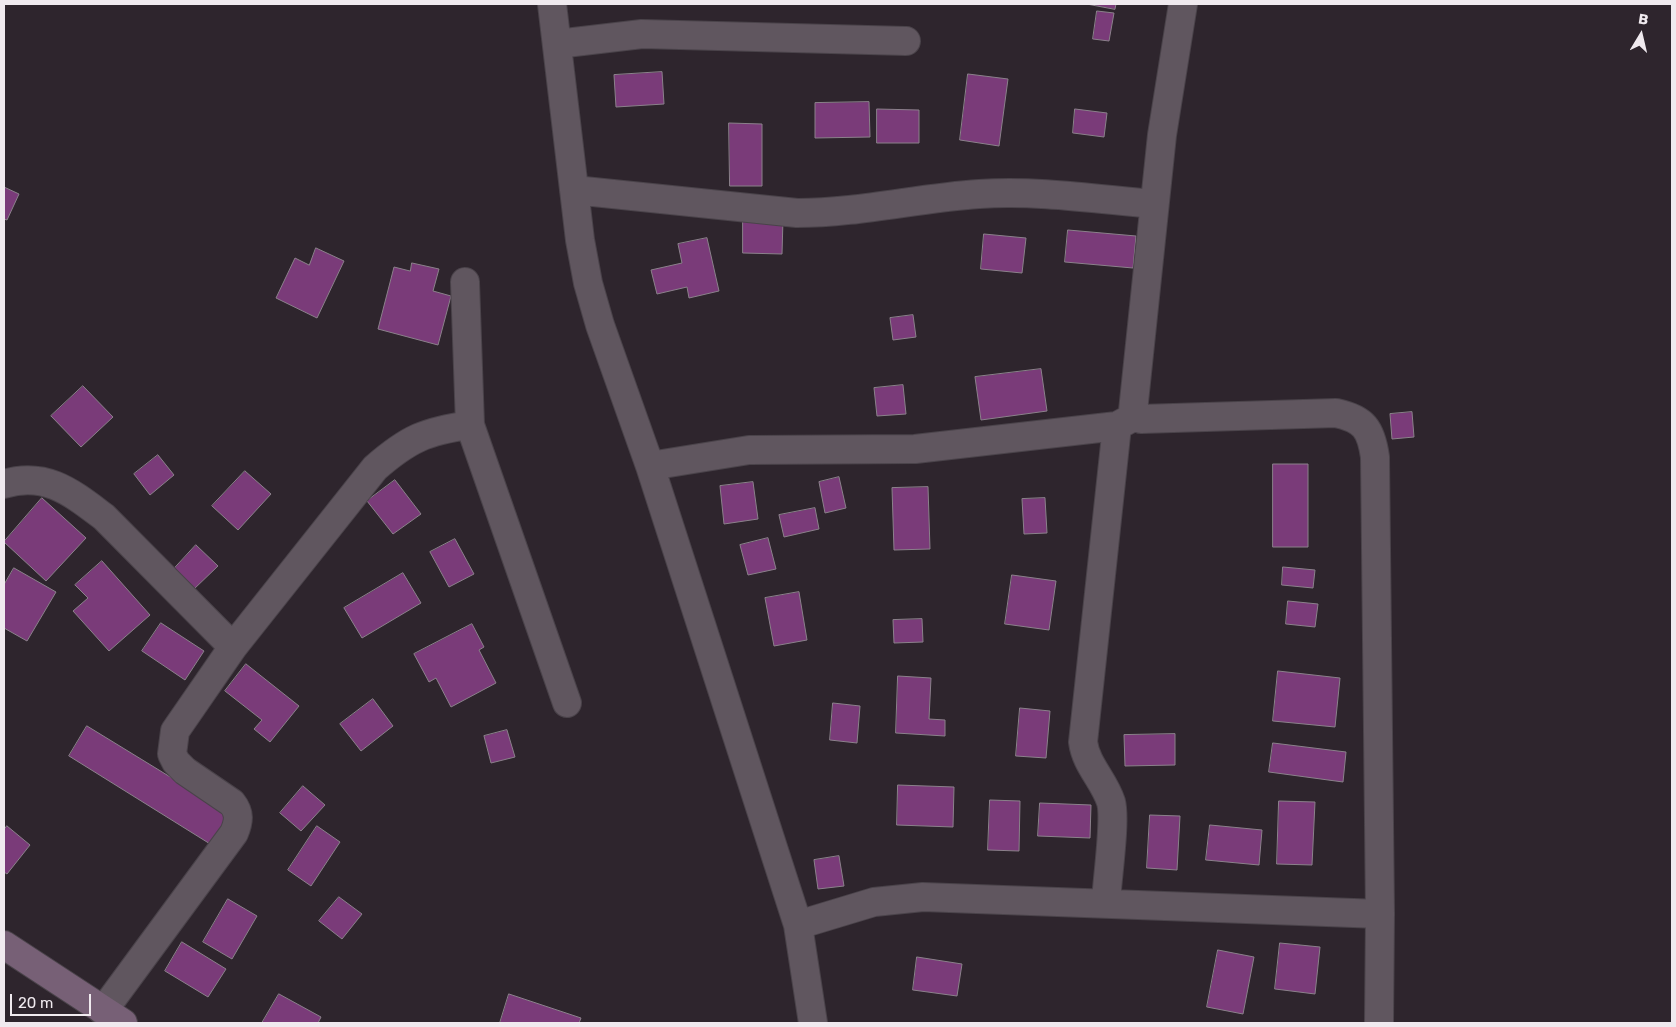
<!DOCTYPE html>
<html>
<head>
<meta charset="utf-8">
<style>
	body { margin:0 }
	#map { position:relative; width:1676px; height:1027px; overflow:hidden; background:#2e252d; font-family:Rubik,sans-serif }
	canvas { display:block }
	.frame { position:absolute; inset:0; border:5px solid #f0eaef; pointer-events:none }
	.north { position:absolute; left:1616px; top:10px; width:50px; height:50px; -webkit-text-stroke:4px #2e252d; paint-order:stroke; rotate:9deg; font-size:14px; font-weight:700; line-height:20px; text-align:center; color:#f0eaef }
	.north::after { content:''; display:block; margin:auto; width:18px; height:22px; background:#f0eaef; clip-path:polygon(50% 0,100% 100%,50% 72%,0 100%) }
	.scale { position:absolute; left:10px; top:994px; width:81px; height:22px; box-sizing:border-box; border:2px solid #f0eaef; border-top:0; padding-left:6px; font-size:15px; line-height:18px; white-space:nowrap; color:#f0eaef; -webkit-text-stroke:4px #2e252d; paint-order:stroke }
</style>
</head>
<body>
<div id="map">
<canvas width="1676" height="1027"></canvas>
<div class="frame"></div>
<div class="north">B</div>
<div class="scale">20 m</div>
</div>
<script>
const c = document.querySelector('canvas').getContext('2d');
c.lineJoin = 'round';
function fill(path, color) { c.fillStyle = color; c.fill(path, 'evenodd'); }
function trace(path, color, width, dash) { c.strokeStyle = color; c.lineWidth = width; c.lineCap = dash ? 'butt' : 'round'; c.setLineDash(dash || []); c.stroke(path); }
const building = new Path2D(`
	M 1087,4 L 1116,4 L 1115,9 Z
	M 1097,11 L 1114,13 L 1109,41 L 1093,39 Z
	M 662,72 L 664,104 L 616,107 L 614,75 Z
	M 968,74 L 1008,79 L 999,146 L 960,140 Z
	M 869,102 L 870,137 L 815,138 L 815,103 Z
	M 877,109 L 919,110 L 919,143 L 877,143 Z
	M 1075,109 L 1107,113 L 1104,137 L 1073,133 Z
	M 729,123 L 762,124 L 762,186 L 730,186 Z
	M 4,187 L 19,194 L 7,220 L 4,219 Z
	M 743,219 L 783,219 L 782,254 L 743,253 Z
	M 1068,230 L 1136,236 L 1133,268 L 1065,262 Z
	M 984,234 L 1026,238 L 1022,273 L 981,269 Z
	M 707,238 L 719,291 L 689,298 L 687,287 L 657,294 L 651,270 L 682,263 L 678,244 Z
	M 316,248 L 344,261 L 317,318 L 276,298 L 295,258 L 309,265 Z
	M 412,263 L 439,269 L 433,291 L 451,296 L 438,345 L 378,329 L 394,267 L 410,271 Z
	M 913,315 L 916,337 L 893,340 L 890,318 Z
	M 1041,369 L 1047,411 L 981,420 L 975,377 Z
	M 903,385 L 906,414 L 877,416 L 874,388 Z
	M 83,386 L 113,417 L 81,447 L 51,416 Z
	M 1412,412 L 1414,437 L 1392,439 L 1390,414 Z
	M 158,455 L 174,475 L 150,495 L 134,474 Z
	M 1273,464 L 1308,464 L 1308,547 L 1273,547 Z
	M 245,471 L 271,494 L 238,530 L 212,506 Z
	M 839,477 L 846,508 L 825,513 L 819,482 Z
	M 395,480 L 421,514 L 393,534 L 367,501 Z
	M 753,482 L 758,519 L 724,524 L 720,486 Z
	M 928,487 L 930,549 L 894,550 L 892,488 Z
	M 42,498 L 86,538 L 46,581 L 4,542 Z
	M 1045,498 L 1047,533 L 1024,534 L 1022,499 Z
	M 815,508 L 819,529 L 784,537 L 779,515 Z
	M 768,538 L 776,569 L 748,575 L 740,545 Z
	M 455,539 L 474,574 L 449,587 L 430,552 Z
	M 196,545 L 218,566 L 193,590 L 173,570 Z
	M 102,561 L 150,615 L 109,651 L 73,611 L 88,598 L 75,585 Z
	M 1283,567 L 1315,570 L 1313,588 L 1282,585 Z
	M 14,568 L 56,592 L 27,641 L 4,628 L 4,585 Z
	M 403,573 L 421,603 L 362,638 L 344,608 Z
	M 1012,575 L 1056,581 L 1049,630 L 1005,624 Z
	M 799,592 L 807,640 L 774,646 L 765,598 Z
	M 1288,601 L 1318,604 L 1315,627 L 1286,624 Z
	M 922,619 L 923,642 L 894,643 L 893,620 Z
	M 161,623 L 204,651 L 185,680 L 142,651 Z
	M 472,624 L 484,647 L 479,650 L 496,683 L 451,707 L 436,678 L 429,682 L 414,654 Z
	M 246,664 L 299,706 L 270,742 L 254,729 L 262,720 L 225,691 Z
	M 1278,671 L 1340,678 L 1335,727 L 1273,721 Z
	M 898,676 L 931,678 L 929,719 L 945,720 L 945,736 L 896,733 Z
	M 373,699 L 393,726 L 361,751 L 340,724 Z
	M 833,703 L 860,706 L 857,743 L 830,740 Z
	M 1020,708 L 1050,711 L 1046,758 L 1016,756 Z
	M 87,726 L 234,816 L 215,847 L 69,756 Z
	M 507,730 L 515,757 L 491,763 L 484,736 Z
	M 1175,734 L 1175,765 L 1125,766 L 1124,735 Z
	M 1273,743 L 1346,752 L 1343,782 L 1269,772 Z
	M 898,785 L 954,787 L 953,827 L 897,825 Z
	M 303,786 L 325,805 L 301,831 L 280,813 Z
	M 990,800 L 1020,801 L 1019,851 L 988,850 Z
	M 1279,801 L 1315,802 L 1312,865 L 1277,864 Z
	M 1040,803 L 1091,805 L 1090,838 L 1038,836 Z
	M 1150,815 L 1180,816 L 1177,870 L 1147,868 Z
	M 1210,825 L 1262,830 L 1259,865 L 1206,860 Z
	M 7,826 L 30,845 L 7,874 L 4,872 L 4,830 Z
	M 317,826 L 340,842 L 311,886 L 288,870 Z
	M 839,856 L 844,886 L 818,889 L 814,860 Z
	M 339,897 L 362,914 L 342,939 L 319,921 Z
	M 228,899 L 257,916 L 232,959 L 203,942 Z
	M 182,942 L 226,969 L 208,997 L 165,971 Z
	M 1280,943 L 1320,947 L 1315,994 L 1275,989 Z
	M 1218,950 L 1254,957 L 1243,1014 L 1207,1007 Z
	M 917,957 L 962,964 L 957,996 L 913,990 Z
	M 279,994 L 321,1017 L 318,1023 L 262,1023 Z
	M 509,994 L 581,1018 L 579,1023 L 500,1023 Z`);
const street = new Path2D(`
	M 552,4 L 580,240 L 588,283 L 600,325 L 650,466 L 798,925 L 813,1023
	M 1183,4 L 1162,135 L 1133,411 L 1135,416 L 1141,419 L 1336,413 C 1364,419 1371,429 1375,457 L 1380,914 L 1379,1023
	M 557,44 L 642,34 L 906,41
	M 574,190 L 797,213 C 858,213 918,198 979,194 C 1037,190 1096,199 1153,204
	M 465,282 L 470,425 L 567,703
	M 650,466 L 749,450 L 915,449 L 1117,426 L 1135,416
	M 4,484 C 46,471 72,493 104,517 L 233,647
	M 1106,902 C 1107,880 1116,820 1111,802 C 1104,780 1086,765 1083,742 L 1117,426
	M 798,925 L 874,902 L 923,897 L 1380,914
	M 103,1011 L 234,833 C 239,821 240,813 232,803 L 185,771 L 176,762 L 172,754 L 175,731 L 233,647 L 375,468 C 408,439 426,431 470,425`);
const secondary = new Path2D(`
	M 4,945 L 123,1023`);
fill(building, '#7a3b79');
trace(building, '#8b818b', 1);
trace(street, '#4a434a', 30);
trace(secondary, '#4a434a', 30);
trace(street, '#60565f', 28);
trace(secondary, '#776076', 28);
</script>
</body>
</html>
